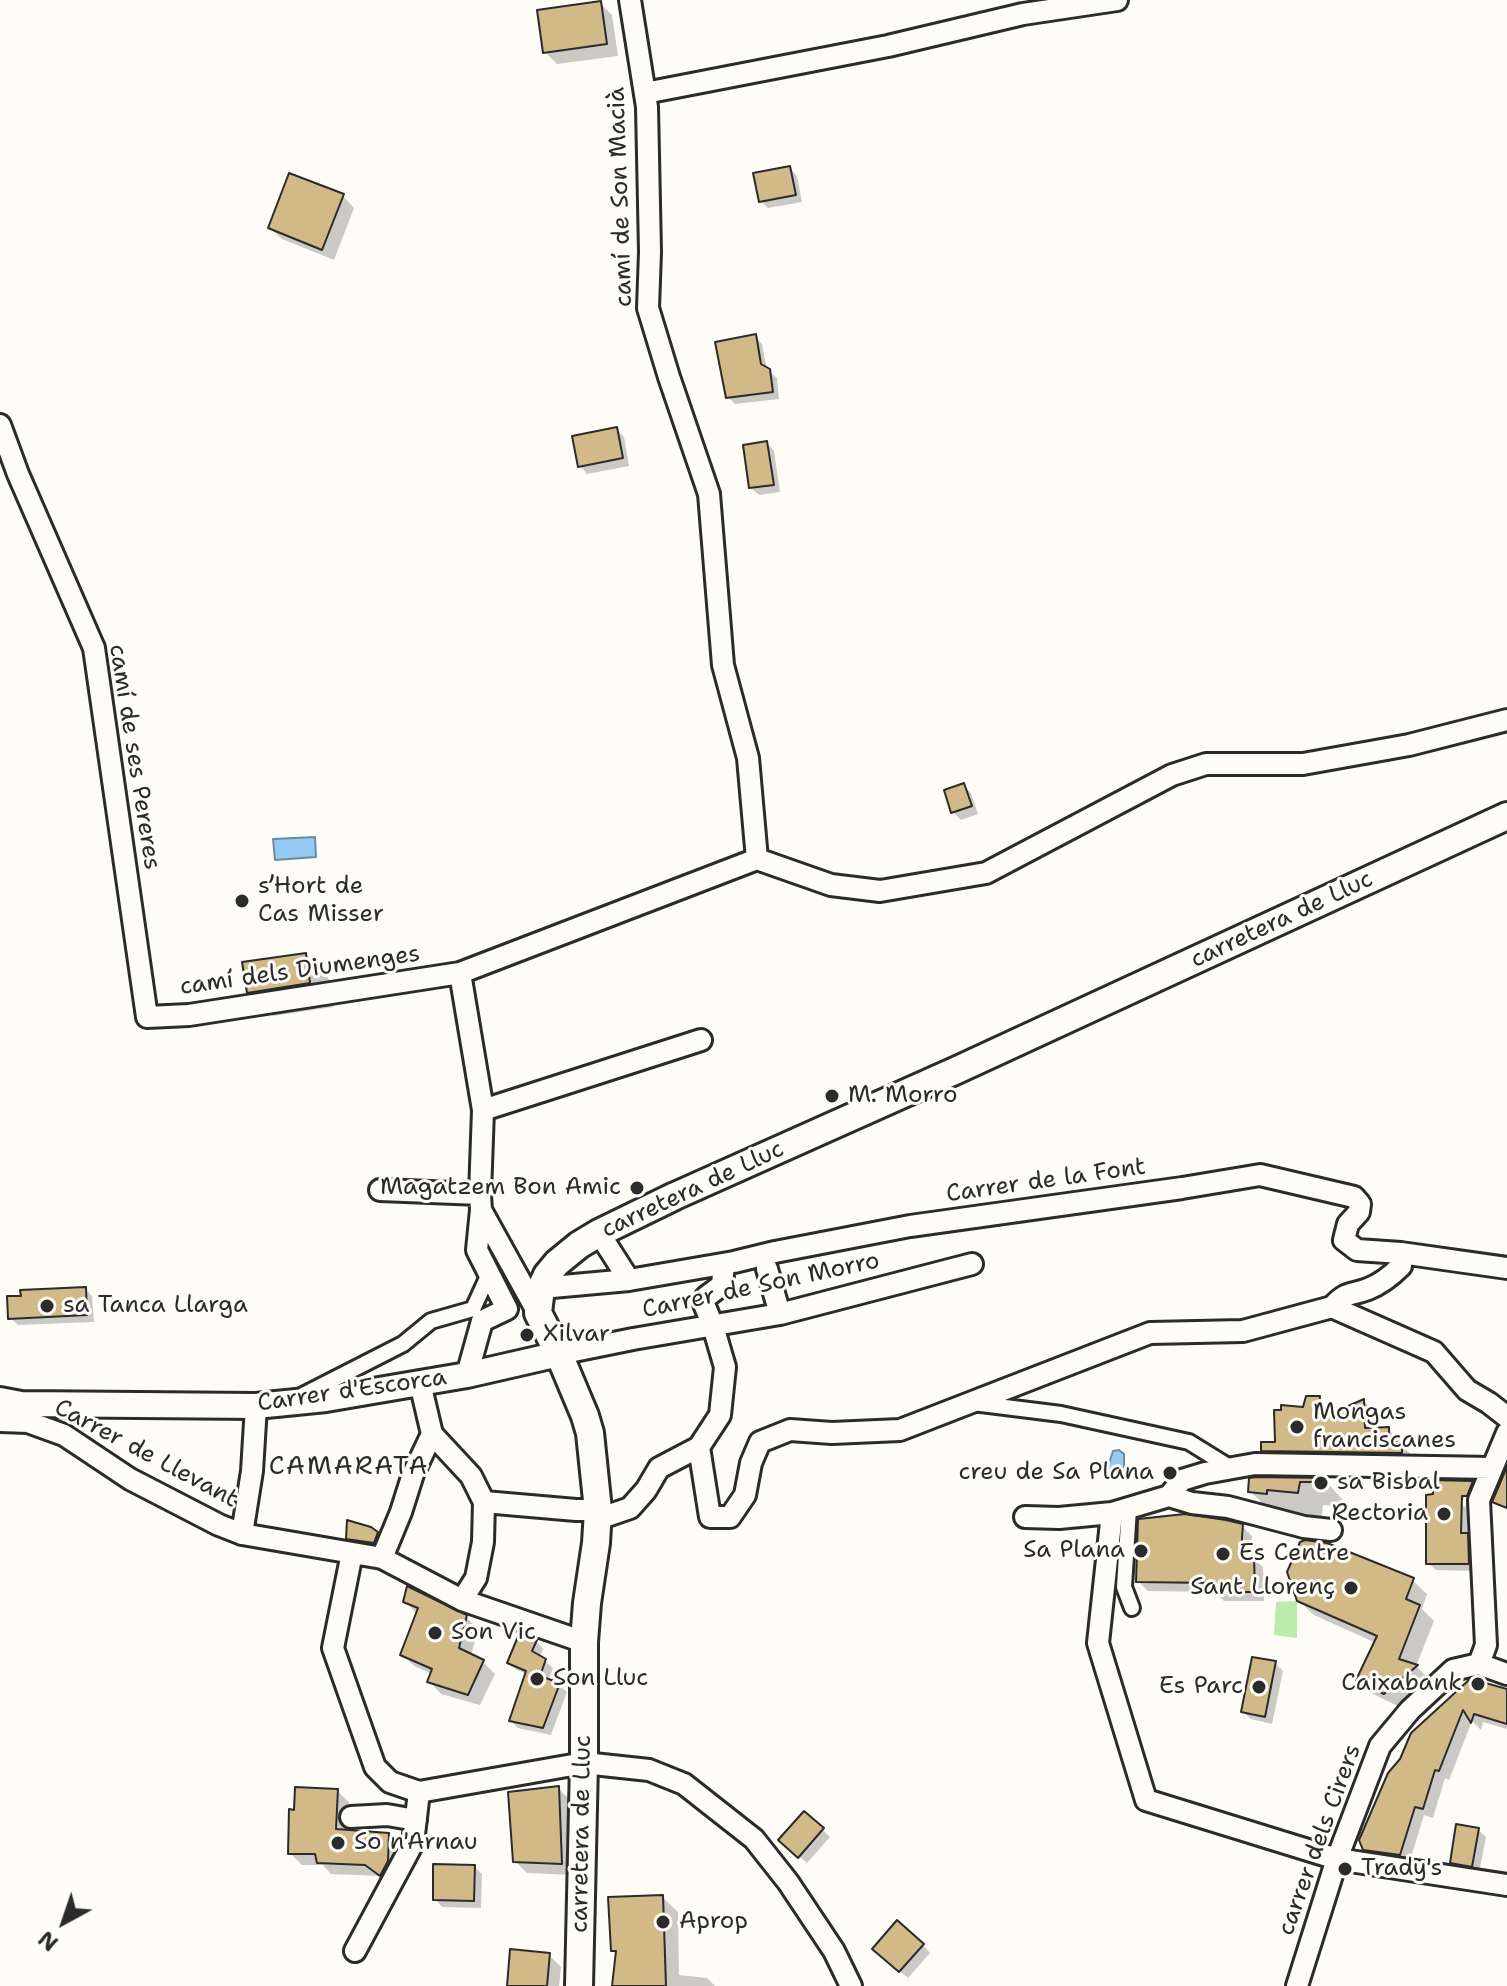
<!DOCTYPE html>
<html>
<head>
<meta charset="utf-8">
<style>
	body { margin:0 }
	#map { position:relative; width:1507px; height:1986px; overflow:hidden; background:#fdfcf7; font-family:"Shantell Sans",sans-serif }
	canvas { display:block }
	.north { position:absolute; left:24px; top:1882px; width:80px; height:80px; -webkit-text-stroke:6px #fdfcf7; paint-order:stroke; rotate:220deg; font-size:22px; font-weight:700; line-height:32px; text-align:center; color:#2b2b2b }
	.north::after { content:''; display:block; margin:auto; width:28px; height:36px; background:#2b2b2b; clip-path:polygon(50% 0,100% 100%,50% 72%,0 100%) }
</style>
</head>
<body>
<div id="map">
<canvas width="1507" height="1986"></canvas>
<div class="north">N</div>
</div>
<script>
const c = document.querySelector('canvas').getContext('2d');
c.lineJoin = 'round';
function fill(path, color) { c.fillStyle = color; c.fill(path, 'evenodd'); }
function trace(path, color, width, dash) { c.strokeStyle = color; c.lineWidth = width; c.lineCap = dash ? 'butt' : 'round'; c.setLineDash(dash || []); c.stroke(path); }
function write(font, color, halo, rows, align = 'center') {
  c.font = font + ' "Shantell Sans",sans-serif'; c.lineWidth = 6; c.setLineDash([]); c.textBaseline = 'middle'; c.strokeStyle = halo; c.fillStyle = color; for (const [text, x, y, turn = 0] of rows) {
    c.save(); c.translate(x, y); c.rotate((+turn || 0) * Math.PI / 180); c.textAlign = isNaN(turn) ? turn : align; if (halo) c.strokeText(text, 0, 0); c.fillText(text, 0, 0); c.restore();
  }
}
const green = new Path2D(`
	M 1297,1601 L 1297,1638 L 1274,1635 L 1276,1602 Z`);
const water = new Path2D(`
	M 315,837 L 316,857 L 275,860 L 273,839 Z
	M 1119,1450 L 1124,1454 L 1124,1478 L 1104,1479 L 1113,1451 Z`);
const shadow = new Path2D(`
	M 600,3 L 612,15 L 618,56 L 557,64 L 545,52 Z
	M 790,168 L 797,176 L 802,202 L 768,208 L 761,201 Z
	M 343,196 L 354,208 L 334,260 L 282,239 L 270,228 Z
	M 755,336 L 762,344 L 767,370 L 777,378 L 779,399 L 735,404 L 728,397 Z
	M 616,429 L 624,437 L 629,466 L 587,474 L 580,466 Z
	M 767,443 L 774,451 L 780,492 L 759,495 L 751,488 Z
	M 964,786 L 971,793 L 978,814 L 961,820 L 953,812 Z
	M 305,956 L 329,979 L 333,1007 L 273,1016 L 249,992 Z
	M 85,1289 L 92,1296 L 94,1322 L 18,1325 L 10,1318 L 23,1298 Z
	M 1319,1398 L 1331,1410 L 1346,1409 L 1364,1401 L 1374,1412 L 1374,1429 L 1388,1429 L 1399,1440 L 1399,1444 L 1412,1455 L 1412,1463 L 1274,1461 L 1263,1450 L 1277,1444 L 1305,1409 Z
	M 1256,1479 L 1325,1480 L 1348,1506 L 1323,1505 L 1322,1516 L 1290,1513 L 1290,1517 L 1274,1515 L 1250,1491 Z
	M 1472,1483 L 1479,1490 L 1474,1503 L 1468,1502 L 1467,1536 L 1474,1542 L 1476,1571 L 1436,1570 L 1428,1563 L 1428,1497 ZM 1468,1487 L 1473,1487 L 1465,1507 L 1461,1505 Z
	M 1242,1526 L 1252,1536 L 1250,1556 L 1263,1567 L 1264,1601 L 1224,1601 L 1215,1592 L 1148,1591 L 1138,1581 Z
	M 377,1534 L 385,1542 L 381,1550 L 355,1545 L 348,1538 Z
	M 1412,1580 L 1427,1594 L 1422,1609 L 1434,1621 L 1416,1666 L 1431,1681 L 1400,1707 L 1373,1694 L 1358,1680 L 1376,1643 L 1314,1615 L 1298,1600 Z
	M 405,1601 L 466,1617 L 478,1629 L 471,1656 L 483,1662 L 495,1674 L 480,1705 L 441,1694 L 430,1682 L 432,1674 L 414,1666 L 402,1654 L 417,1614 Z
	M 536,1641 L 543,1649 L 540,1657 L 553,1668 L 548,1681 L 559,1685 L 567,1692 L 551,1735 L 518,1728 L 511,1721 L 527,1674 L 517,1670 L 509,1663 Z
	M 1275,1663 L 1283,1671 L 1272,1724 L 1251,1719 L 1243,1712 Z
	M 1471,1681 L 1507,1691 L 1507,1729 L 1483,1722 L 1481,1730 L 1472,1721 L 1449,1780 L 1445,1778 L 1433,1818 L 1424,1815 L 1409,1864 L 1375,1859 L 1365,1849 Z
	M 558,1788 L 570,1800 L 573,1875 L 527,1873 L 515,1861 Z
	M 337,1791 L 349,1802 L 347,1832 L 388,1835 L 400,1847 L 393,1886 L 379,1876 L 331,1874 L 323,1865 L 302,1865 L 290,1853 L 296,1812 Z
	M 804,1813 L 830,1837 L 807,1863 L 788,1847 Z
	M 1478,1830 L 1486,1837 L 1479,1873 L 1459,1870 L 1452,1862 Z
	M 474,1867 L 482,1874 L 481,1908 L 442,1907 L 435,1899 Z
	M 662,1897 L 678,1912 L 679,1975 L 707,1978 L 715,1986 L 614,1986 L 617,1955 L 613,1950 Z
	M 923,1945 L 930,1953 L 908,1978 L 882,1956 Z
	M 549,1955 L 561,1967 L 559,1986 L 509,1986 Z`);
const building = new Path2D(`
	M 601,1 L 607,44 L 543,53 L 537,10 Z
	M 790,166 L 796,195 L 759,202 L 753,173 Z
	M 289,173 L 344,194 L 322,250 L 268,228 Z
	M 756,334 L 761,364 L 770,369 L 773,392 L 726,398 L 715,342 Z
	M 617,427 L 623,458 L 578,467 L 572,436 Z
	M 767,441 L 774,485 L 749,488 L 743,445 Z
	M 964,783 L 972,806 L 951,813 L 944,790 Z
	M 306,953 L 310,983 L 247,993 L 242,962 Z
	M 86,1287 L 87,1315 L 8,1319 L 7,1296 L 21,1296 L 20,1290 Z
	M 1306,1396 L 1320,1396 L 1319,1409 L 1346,1407 L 1364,1399 L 1365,1428 L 1389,1427 L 1389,1442 L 1402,1442 L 1402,1453 L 1261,1451 L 1261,1442 L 1275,1442 L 1274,1410 L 1281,1410 L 1281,1405 L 1303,1407 Z
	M 1507,1467 L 1507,1508 L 1492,1502 Z
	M 1256,1477 L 1325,1478 L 1325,1482 L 1300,1482 L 1298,1493 L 1267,1490 L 1267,1494 L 1248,1492 L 1249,1478 Z
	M 1432,1480 L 1473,1481 L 1467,1496 L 1462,1496 L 1461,1533 L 1468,1533 L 1469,1564 L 1426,1564 L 1426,1495 L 1433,1494 Z
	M 1185,1514 L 1226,1520 L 1243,1524 L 1241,1552 L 1254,1555 L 1255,1592 L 1212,1592 L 1213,1583 L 1136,1582 L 1138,1519 Z
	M 347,1520 L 371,1527 L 378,1532 L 374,1543 L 346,1539 Z
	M 1305,1540 L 1327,1543 L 1414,1578 L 1406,1599 L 1420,1605 L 1399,1659 L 1418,1665 L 1384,1694 L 1356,1680 L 1377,1636 L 1297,1601 L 1287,1572 L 1300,1542 Z
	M 407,1586 L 467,1615 L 459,1648 L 484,1660 L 468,1695 L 427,1682 L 432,1669 L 400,1655 L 418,1608 L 403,1602 Z
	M 519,1634 L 537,1640 L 532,1651 L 546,1659 L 540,1676 L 560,1683 L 543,1728 L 509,1721 L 526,1671 L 507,1663 Z
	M 1252,1657 L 1276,1661 L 1265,1717 L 1241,1712 Z
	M 1476,1678 L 1475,1680 L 1507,1689 L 1507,1724 L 1474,1714 L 1471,1723 L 1463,1710 L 1439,1771 L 1435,1770 L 1423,1809 L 1415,1807 L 1400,1855 L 1363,1850 L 1359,1840 L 1388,1773 L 1400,1759 L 1411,1733 L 1470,1679 Z
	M 559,1786 L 562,1864 L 513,1862 L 508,1792 Z
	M 295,1787 L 338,1789 L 336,1829 L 389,1833 L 388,1861 L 380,1876 L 365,1865 L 317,1863 L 315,1854 L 288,1854 L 289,1809 L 294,1810 Z
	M 804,1811 L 824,1828 L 798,1858 L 778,1840 Z
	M 1456,1824 L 1479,1828 L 1472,1867 L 1450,1863 Z
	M 433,1864 L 475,1865 L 474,1901 L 433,1900 Z
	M 663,1895 L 666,1986 L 612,1986 L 616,1951 L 611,1951 L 608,1897 Z
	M 897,1920 L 924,1944 L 899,1972 L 872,1949 Z
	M 510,1949 L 550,1953 L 547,1986 L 507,1986 Z`);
const pedestrian = new Path2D(`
	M 303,1395 L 403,1344 L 431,1321 L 473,1309 L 489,1274
	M 973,1403 L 1061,1414 L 1189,1442 L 1231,1468
	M 1129,1508 L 1124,1587 L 1132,1608`);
const minor = new Path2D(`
	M 630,0 L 647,107 L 650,252 L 648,308 L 669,377 L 709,494 L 723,665 L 748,758 L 757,859
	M 645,93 L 888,46 L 1023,14 L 1117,0
	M 0,425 L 18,474 L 94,648 L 147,1017 L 189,1015 L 460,973 L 757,859 L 831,885 L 880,891 L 986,873 L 1172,775 L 1206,764 L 1303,764 L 1409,745 L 1507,720
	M 460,973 L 483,1110 L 480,1194 L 481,1210
	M 483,1110 L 701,1040
	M 380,1190 L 480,1194
	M 599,1233 L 629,1280
	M 767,1269 L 780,1314
	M 541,1288 L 629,1280 L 734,1262 L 775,1252 L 910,1226 L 1182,1188 L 1260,1175 L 1354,1197 L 1360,1204 L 1359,1212 L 1348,1224 L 1344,1240 L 1357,1250 L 1401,1253 L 1507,1268
	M 1332,1307 C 1347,1291 1349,1296 1368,1289 C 1381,1284 1391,1276 1401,1266 L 1401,1253
	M 559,1354 L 633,1339 L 780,1314 L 972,1264
	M 467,1375 L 482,1321 L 507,1309 L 477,1250 L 481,1210 L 538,1313
	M 0,1421 L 28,1422 L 64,1435 L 130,1479 L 219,1525 L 242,1534 L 382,1558 L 462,1600 L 584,1642
	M 432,1434 L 471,1476 L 484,1502 L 483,1542 L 476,1578 L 462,1600
	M 699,1447 L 710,1517 L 730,1517 L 745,1495 L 751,1463 L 760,1442 L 790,1430 L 832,1433 L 900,1430 L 1150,1333 L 1243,1331 L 1332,1307 L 1434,1352 L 1467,1390 L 1489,1403 L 1507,1417
	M 1169,1496 L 1182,1480 L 1205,1473 L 1255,1464 L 1492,1468
	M 484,1502 L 576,1510 L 598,1510
	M 1112,1513 L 1098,1643 L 1146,1800 L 1337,1859 L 1507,1885
	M 1025,1517 L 1059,1518 L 1112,1513 L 1169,1496 L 1192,1503 L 1228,1507 L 1304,1527 L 1331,1530
	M 598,1519 L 630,1508 L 646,1490 L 659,1468 L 699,1447 L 720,1415 L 725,1367 L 713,1326 L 704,1304 L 706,1297 L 722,1285 L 724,1264
	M 242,1534 L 252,1471 L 256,1406
	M 352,1553 L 333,1648 L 375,1767 L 390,1782 L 419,1792 L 584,1763 L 649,1770 L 684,1784 L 754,1839 L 788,1882 L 834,1951 L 851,1986
	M 382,1558 L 401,1512 L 413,1474 L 432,1434 L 420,1383
	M 1479,1664 L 1486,1645 L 1479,1500 L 1507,1433
	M 1479,1664 L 1507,1674
	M 351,1817 L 387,1815 L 416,1820
	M 355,1951 L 413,1843 L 419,1792
	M 1297,1986 L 1337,1859 L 1380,1746 L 1410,1710 L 1453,1670 L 1479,1664`);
const tertiary = new Path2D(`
	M 0,1400 L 21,1404 L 256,1406 L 326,1399 L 467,1375 L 559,1354`);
const secondary = new Path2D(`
	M 579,1986 L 584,1763 L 584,1642 L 587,1603 L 596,1543 L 598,1510 L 590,1433 L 585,1416 L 559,1354 L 538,1313 L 541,1288 L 547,1275 L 557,1263 L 579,1245 L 599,1233 L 675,1196 L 957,1070 L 1507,816`);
const markers = [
	[242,901,8,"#2b2b2b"],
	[832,1096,8,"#2b2b2b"],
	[637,1188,8,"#2b2b2b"],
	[47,1306,8,"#2b2b2b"],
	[527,1335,8,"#2b2b2b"],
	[1297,1427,8,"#2b2b2b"],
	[1170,1473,8,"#2b2b2b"],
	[1321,1483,8,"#2b2b2b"],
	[1444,1514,8,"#2b2b2b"],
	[1141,1551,8,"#2b2b2b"],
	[1223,1554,8,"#2b2b2b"],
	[1351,1588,8,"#2b2b2b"],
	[435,1633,8,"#2b2b2b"],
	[537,1679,8,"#2b2b2b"],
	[1478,1684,8,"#2b2b2b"],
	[1259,1687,8,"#2b2b2b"],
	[338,1843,8,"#2b2b2b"],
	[1345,1869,8,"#2b2b2b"],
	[663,1922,8,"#2b2b2b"]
];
const streetNames = [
	["camí de Son Macià",621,197,-92],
	["camí de ses Pereres",134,757,81],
	["carretera de Lluc",1282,920,-25],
	["camí dels Diumenges",300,971,-8],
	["Carrer de la Font",1046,1181,-8],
	["carretera de Lluc",693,1190,-25],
	["Carrer de Son Morro",761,1286,-12],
	["Carrer d'Escorca",352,1391,-8],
	["Carrer de Llevant",146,1454,28],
	["carretera de Lluc",582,1834,-89],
	["carrer dels Cirers",1320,1840,-70]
];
const poiNames = [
	["s’Hort de",258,887],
	["Cas Misser",258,915],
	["M. Morro",848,1096],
	["Magatzem Bon Amic",621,1188,"right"],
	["sa Tanca Llarga",63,1306],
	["Xilvar",543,1335],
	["Mongas",1313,1413],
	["franciscanes",1313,1441],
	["creu de Sa Plana",1154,1473,"right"],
	["sa Bisbal",1337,1483],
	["Rectoria",1428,1514,"right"],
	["Sa Plana",1125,1551,"right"],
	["Es Centre",1239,1554],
	["Sant Llorenç",1335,1588,"right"],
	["Son Vic",451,1633],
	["Son Lluc",553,1679],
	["Caixabank",1462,1684,"right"],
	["Es Parc",1243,1687,"right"],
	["So n'Arnau",354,1843],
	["Trady's",1361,1869],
	["Aprop",679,1922]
];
const neighbourhoodNames = [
	["CAMARATA",349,1467]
];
fill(green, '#bcecab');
fill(water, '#95caf3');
trace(water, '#6b8aa3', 2);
fill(shadow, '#0003');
fill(building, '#d1b988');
trace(building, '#2b2b2b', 2);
trace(pedestrian, '#2b2b2b', 20);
trace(minor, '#2b2b2b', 26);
trace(tertiary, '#2b2b2b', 30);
trace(secondary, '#2b2b2b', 32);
trace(pedestrian, '#fdfcf7', 14);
trace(minor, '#fdfcf7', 20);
trace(tertiary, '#fdfcf7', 24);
trace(secondary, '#fdfcf7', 26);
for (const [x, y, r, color] of markers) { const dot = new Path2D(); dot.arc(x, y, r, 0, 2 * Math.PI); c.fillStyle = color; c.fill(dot); trace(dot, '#fdfcf7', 3); }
write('24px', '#2b2b2b', '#fdfcf7', streetNames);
write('24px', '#2b2b2b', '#fdfcf7', poiNames, 'left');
c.letterSpacing = '2px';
write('26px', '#2b2b2b', '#fdfcf7', neighbourhoodNames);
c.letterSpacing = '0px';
</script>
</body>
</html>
